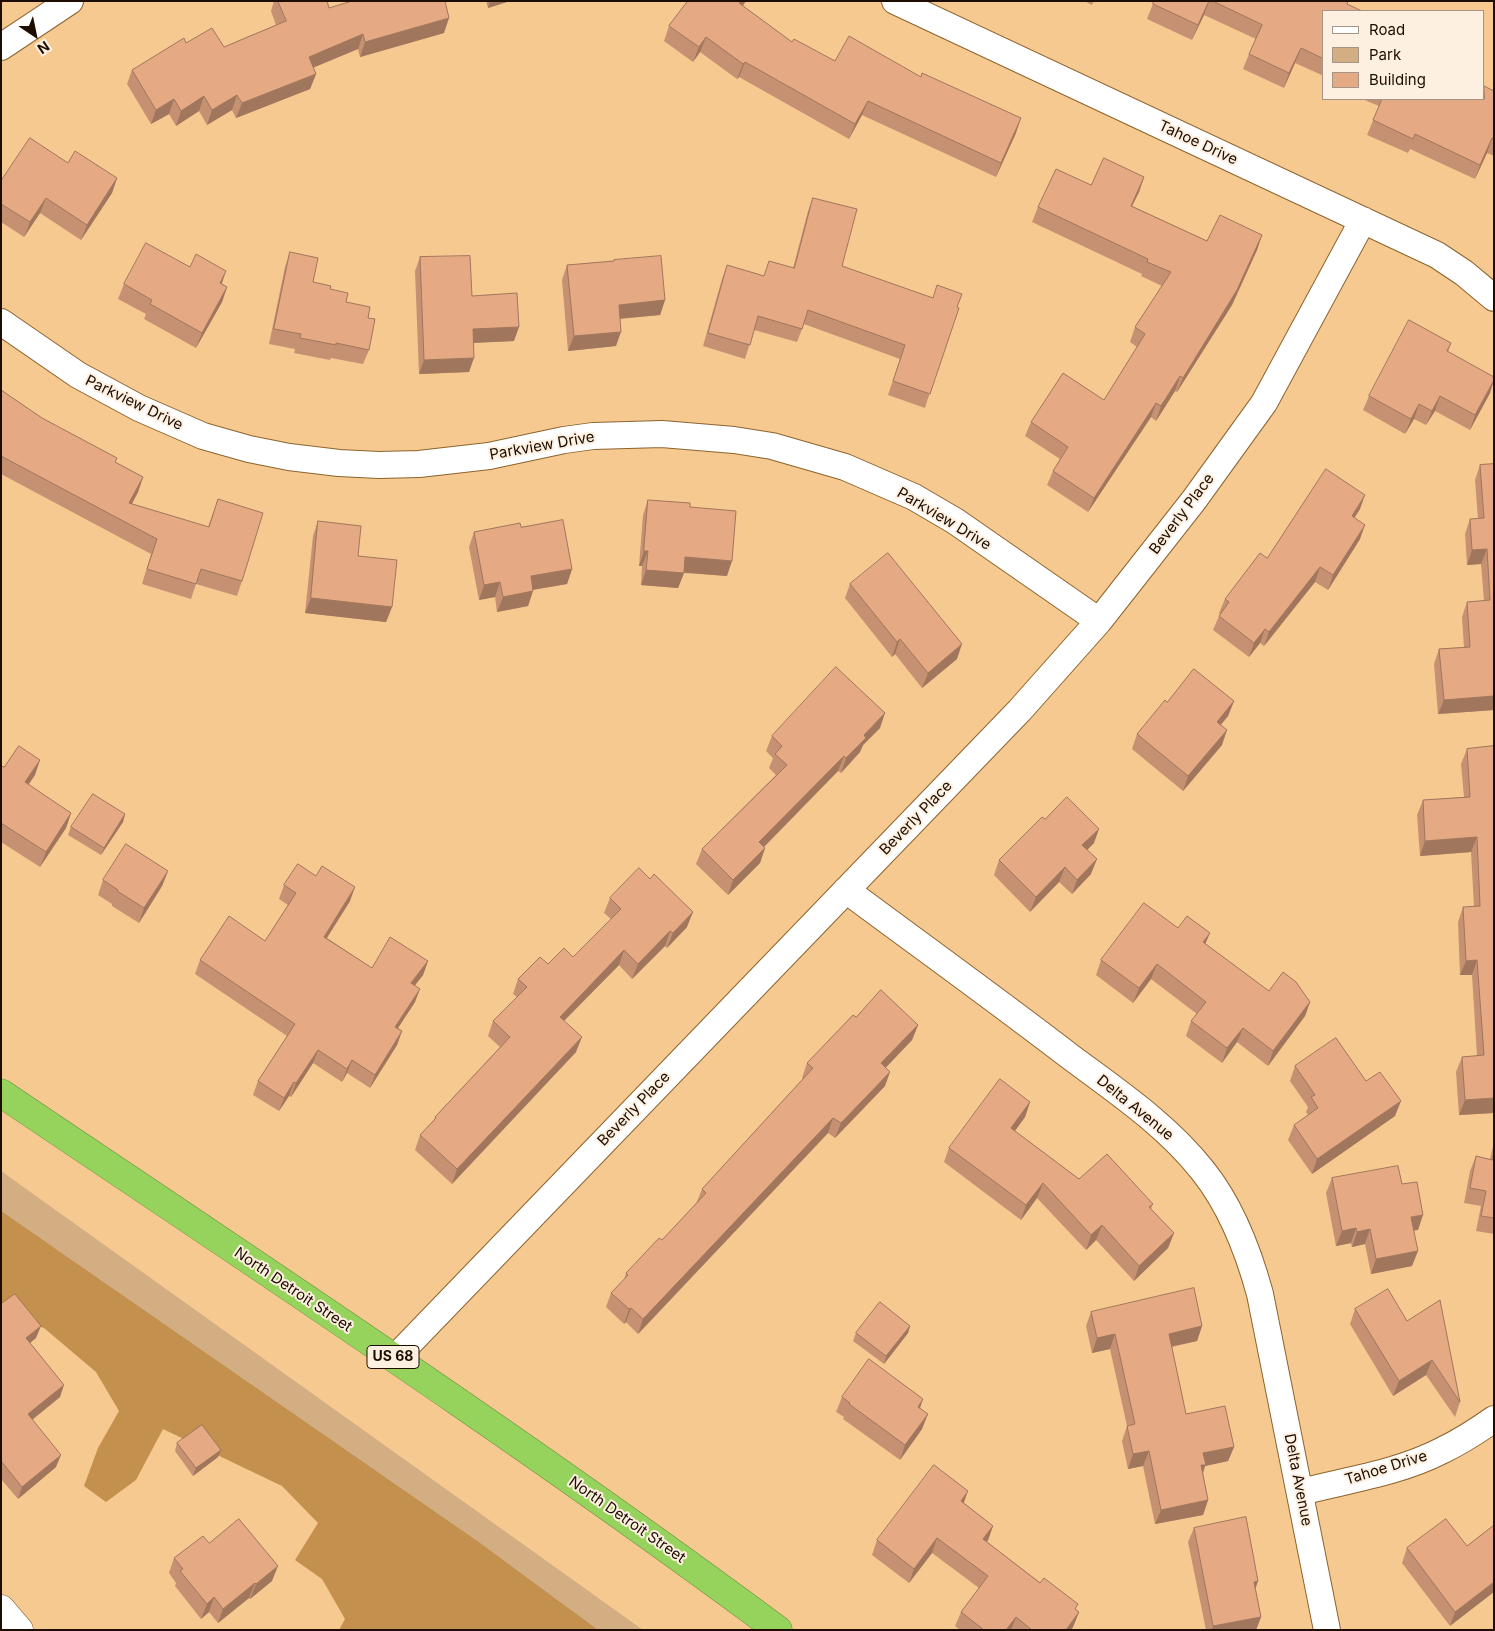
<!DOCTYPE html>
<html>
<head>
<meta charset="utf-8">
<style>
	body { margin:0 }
	#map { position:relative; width:1495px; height:1631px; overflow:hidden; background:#f6c991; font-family:Inter,sans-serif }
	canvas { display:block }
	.frame { position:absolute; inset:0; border:2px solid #1c0d00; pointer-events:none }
	.legend { position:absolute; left:1322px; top:10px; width:162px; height:90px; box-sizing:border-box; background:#fef0e0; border:1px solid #a49586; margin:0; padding:6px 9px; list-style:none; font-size:15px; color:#1c0d00 }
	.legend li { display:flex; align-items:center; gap:10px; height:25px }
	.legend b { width:25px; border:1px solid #a49586 }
	.north { position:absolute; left:10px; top:10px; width:50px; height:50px; -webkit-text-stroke:4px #fef0e0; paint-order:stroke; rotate:146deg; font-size:14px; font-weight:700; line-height:20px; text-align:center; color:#1c0d00 }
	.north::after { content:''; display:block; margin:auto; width:18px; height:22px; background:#1c0d00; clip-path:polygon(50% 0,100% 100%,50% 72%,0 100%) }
</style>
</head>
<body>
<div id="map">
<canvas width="1495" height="1631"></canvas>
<div class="frame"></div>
<ul class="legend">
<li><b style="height:6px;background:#fff"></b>Road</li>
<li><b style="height:14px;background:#d2ae82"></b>Park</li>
<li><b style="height:14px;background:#e5a984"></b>Building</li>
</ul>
<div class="north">N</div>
</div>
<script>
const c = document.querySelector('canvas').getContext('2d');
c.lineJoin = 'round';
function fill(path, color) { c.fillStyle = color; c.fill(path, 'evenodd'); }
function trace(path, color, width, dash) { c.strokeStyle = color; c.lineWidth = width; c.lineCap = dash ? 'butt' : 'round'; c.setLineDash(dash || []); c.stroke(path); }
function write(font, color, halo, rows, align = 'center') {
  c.font = font + ' Inter,sans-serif'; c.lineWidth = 4; c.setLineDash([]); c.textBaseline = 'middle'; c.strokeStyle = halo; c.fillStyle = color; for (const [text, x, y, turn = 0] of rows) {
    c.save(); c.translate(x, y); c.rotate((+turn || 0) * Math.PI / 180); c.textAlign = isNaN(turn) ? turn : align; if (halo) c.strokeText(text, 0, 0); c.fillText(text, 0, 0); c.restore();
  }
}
const green = new Path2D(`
	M 1,1171 L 643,1630 L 497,1630 L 1,1276 Z`);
const forest = new Path2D(`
	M 1,1211 L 480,1543 L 598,1630 L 339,1630 L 345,1619 L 322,1579 L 295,1560 L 318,1523 L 282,1486 L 163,1429 L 136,1480 L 106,1502 L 84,1486 L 98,1448 L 119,1411 L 96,1372 L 44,1328 L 1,1313 Z`);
const street = new Path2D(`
	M 895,1 L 1437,255 L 1464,273 L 1494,298
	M 1,47 L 70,1
	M 1,322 L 78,375 L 139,408 L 203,436 L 249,449 L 289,457 L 339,463 L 379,465 L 419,464 L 489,456 L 564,440 L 593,436 L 662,434 L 734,440 L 772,446 L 845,467 L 914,497 L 955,521 L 1099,621
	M 846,890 C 920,945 995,999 1068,1055 C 1116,1091 1166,1124 1203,1171 C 1231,1206 1248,1250 1260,1294 L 1327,1630
	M 395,1358 L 1020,710 L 1099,621 L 1194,500 L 1264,403 L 1363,220
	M 1301,1492 C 1347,1480 1398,1473 1441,1451 C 1460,1442 1477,1431 1494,1419`);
const secondary = new Path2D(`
	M 1,1609 L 19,1630`);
const highway = new Path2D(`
	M 1,1093 C 262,1269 525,1442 778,1630`);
const wall = new Path2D(`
	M 274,1 L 327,1 L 329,8 L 444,33 L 360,57 L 358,49 L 313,67 L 316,74 L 310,89 L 236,118 L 232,110 L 207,125 L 199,111 L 176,126 L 169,114 L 151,124 L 127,84 L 132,70 L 186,43 L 224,47 L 276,25 L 271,11 Z
	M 486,1 L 510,1 L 488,8 Z
	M 688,1 L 746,1 L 743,6 L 792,42 L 835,61 L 1016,133 L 996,177 L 862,115 L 849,139 L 739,77 L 737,79 L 700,52 L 693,62 L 664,41 L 669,26 Z
	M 1084,1 L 1094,1 L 1092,5 Z
	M 1154,1 L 1348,1 L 1324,11 L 1324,76 L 1295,63 L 1284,88 L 1243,69 L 1249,54 L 1256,39 L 1204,15 L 1192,40 L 1147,19 Z
	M 1494,91 L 1494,156 L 1487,153 L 1475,179 L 1410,149 L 1408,153 L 1367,135 L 1379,106 L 1362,99 L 1484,99 Z
	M 68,163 L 117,178 L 112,193 L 81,240 L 40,213 L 24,237 L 1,222 L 1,181 Z
	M 1144,177 L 1139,192 L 1132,206 L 1207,241 L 1262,235 L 1257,250 L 1232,305 L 1177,392 L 1175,391 L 1156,421 L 1151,417 L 1088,512 L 1047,485 L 1053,471 L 1060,459 L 1025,436 L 1031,422 L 1104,400 L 1137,347 L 1130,342 L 1135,327 L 1162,286 L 1141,276 L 1142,274 L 1032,222 L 1038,207 L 1091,185 Z
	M 813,198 L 842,266 L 957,307 L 925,408 L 888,395 L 900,359 L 804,324 L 797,342 L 754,330 L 745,359 L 703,346 L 722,279 L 727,265 L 764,276 L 769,261 L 793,268 L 808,211 Z
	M 290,252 L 313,282 L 330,289 L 368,318 L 369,350 L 363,364 L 331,358 L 330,360 L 294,353 L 295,349 L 269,344 L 285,267 Z
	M 420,257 L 472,296 L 514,341 L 474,343 L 469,372 L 419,374 L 415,271 Z
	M 614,260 L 665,300 L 660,315 L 620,319 L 616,346 L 568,351 L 562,280 L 567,265 L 614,261 Z
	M 190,267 L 227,287 L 222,302 L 196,348 L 144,319 L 146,314 L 118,299 L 124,284 Z
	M 1451,343 L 1448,352 L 1490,393 L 1470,430 L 1435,411 L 1426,425 L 1414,419 L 1405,434 L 1363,410 L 1369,396 Z
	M 1,390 L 42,418 L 115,462 L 143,477 L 138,492 L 132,504 L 208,527 L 218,499 L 242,581 L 237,596 L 196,584 L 191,599 L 142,584 L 151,554 L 1,474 Z
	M 1494,464 L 1494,710 L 1438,714 L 1434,664 L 1439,649 L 1464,647 L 1462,617 L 1467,602 L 1484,601 L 1481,564 L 1467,565 L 1465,534 L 1470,519 L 1478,519 L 1475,480 L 1480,465 Z
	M 648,500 L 690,507 L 727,576 L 684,573 L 678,588 L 641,585 L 642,566 L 639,566 L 643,515 Z
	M 1360,509 L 1354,518 L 1360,539 L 1328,590 L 1315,582 L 1264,646 L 1260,643 L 1249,657 L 1213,630 L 1219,616 L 1220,614 L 1219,613 L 1225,599 L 1267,558 Z
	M 318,521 L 358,556 L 392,607 L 386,622 L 305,613 L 313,536 Z
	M 521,527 L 572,569 L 567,584 L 533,590 L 528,606 L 497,612 L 495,597 L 479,600 L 469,547 L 474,532 Z
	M 850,584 L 957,659 L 922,688 L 895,654 L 892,657 L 845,598 Z
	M 1234,701 L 1228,716 L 1221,725 L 1222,745 L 1183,791 L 1132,749 L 1137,734 L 1167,702 Z
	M 880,728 L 863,745 L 860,752 L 841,773 L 838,771 L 764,847 L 765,848 L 760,863 L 728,895 L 696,864 L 702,849 L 776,775 L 769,768 L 773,758 L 766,751 L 772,736 Z
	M 1494,746 L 1494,1113 L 1459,1115 L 1456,1072 L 1462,1057 L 1477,1056 L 1472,975 L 1460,975 L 1458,922 L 1463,907 L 1474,907 L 1471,852 L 1420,856 L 1417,815 L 1423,800 L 1464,797 L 1461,764 L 1467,749 Z
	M 1,766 L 4,767 L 35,775 L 28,785 L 71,813 L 66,828 L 40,867 L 1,842 Z
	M 125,814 L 123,822 L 101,855 L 68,835 L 71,827 Z
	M 1045,819 L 1094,843 L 1087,850 L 1091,874 L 1072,894 L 1059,882 L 1030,912 L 994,875 L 999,860 Z
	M 168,871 L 162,886 L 139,923 L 112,906 L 112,904 L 98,895 L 103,880 Z
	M 284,885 L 350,901 L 327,938 L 372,968 L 428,961 L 423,975 L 415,985 L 415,1002 L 398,1028 L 402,1031 L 397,1045 L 370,1088 L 347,1073 L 342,1082 L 313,1063 L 291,1097 L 289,1096 L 279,1111 L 253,1095 L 258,1081 L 287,1036 L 195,974 L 200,960 L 265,941 L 288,905 L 279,899 Z
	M 610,898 L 687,927 L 667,948 L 665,946 L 632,979 L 619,965 L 564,1021 L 576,1052 L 452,1184 L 415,1150 L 420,1135 L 434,1120 L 435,1117 L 500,1047 L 488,1036 L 493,1021 L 517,997 L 513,994 L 518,979 L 548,964 L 573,957 L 611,919 L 604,913 Z
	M 1178,928 L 1205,944 L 1269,991 L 1310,1002 L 1305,1016 L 1268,1066 L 1237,1042 L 1222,1063 L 1186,1036 L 1191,1021 L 1197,1014 L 1151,979 L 1133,1003 L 1096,975 L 1101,960 Z
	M 856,1017 L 918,1025 L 912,1040 L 886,1067 L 885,1086 L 835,1138 L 828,1133 L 638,1334 L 626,1322 L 624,1324 L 606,1307 L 611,1293 L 624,1280 L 626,1273 L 662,1240 L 696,1204 L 702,1189 L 803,1079 L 802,1078 L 807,1063 Z
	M 1295,1066 L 1366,1081 L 1395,1116 L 1312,1174 L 1288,1140 L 1294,1125 L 1308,1115 L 1306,1112 L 1308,1107 L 1290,1081 Z
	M 1030,1102 L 1025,1117 L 1015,1131 L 1079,1179 L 1153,1204 L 1151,1209 L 1174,1233 L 1168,1248 L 1134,1281 L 1096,1240 L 1086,1250 L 1037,1198 L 1021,1220 L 944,1162 L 949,1148 Z
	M 1494,1142 L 1494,1234 L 1476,1231 L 1481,1206 L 1464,1203 L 1470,1171 L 1476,1156 L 1490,1159 Z
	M 1332,1178 L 1402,1184 L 1418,1230 L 1413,1230 L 1412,1266 L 1371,1274 L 1365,1244 L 1352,1247 L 1351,1243 L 1336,1246 L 1326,1193 Z
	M 1,1304 L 36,1338 L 30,1343 L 60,1397 L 32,1420 L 56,1467 L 18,1499 L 1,1479 Z
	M 1355,1309 L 1407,1321 L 1460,1402 L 1455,1417 L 1426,1375 L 1393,1396 L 1350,1324 Z
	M 1091,1312 L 1202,1326 L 1197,1341 L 1172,1347 L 1186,1414 L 1234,1447 L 1228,1461 L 1205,1466 L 1203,1474 L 1208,1500 L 1203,1515 L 1155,1524 L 1143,1466 L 1128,1469 L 1122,1441 L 1127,1426 L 1110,1349 L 1092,1353 L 1086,1326 Z
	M 910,1326 L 908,1333 L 884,1364 L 853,1341 L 856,1333 Z
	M 842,1397 L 920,1408 L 922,1429 L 900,1460 L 843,1419 L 844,1417 L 836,1412 Z
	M 177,1443 L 218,1457 L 193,1476 L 175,1451 Z
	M 964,1503 L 993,1526 L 988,1540 L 987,1542 L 1079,1612 L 1073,1627 L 1071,1630 L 960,1630 L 955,1626 L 961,1612 L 979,1588 L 932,1553 L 909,1583 L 872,1555 L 877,1540 Z
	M 1494,1525 L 1450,1626 L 1402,1563 L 1407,1548 L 1467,1546 Z
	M 1194,1528 L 1258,1581 L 1255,1588 L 1261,1617 L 1256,1630 L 1206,1630 L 1188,1542 Z
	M 209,1543 L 272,1581 L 250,1599 L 249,1598 L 218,1623 L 209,1612 L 201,1619 L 175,1586 L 176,1583 L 169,1573 L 174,1558 Z`);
const shadedWall = new Path2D(`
	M 490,1 L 510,1 L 488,8 Z
	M 741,1 L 746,1 L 734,18 L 739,3 Z
	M 1209,1 L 1204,15 L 1192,40 L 1198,25 Z
	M 449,18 L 444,33 L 360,57 L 365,42 Z
	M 363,34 L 358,49 L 303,72 L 309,57 Z
	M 706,37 L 700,52 L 693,62 L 699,47 Z
	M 1301,48 L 1295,63 L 1284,88 L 1289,73 Z
	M 745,62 L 739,77 L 737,79 L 743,64 Z
	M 316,74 L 310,89 L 236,118 L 242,103 Z
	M 237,95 L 232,110 L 207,125 L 212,110 Z
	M 204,96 L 199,111 L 176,126 L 181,111 Z
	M 174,99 L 169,114 L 151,124 L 156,110 Z
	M 868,101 L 862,115 L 849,139 L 855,124 Z
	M 1021,118 L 1016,133 L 996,177 L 1001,163 Z
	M 1492,138 L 1487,153 L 1475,179 L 1480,165 Z
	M 1144,177 L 1139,192 L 1125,220 L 1131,206 Z
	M 117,178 L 112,193 L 81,240 L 87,225 Z
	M 46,198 L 40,213 L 24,237 L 30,222 Z
	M 1262,235 L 1257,250 L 1232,305 L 1177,392 L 1183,378 Z
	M 226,271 L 221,286 L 220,283 Z
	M 227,287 L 222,302 L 196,348 L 202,333 Z
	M 665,300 L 660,315 L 614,319 L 619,305 Z
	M 519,327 L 514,341 L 468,343 L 473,329 Z
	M 621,332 L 616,346 L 568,351 L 574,336 Z
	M 474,358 L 469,372 L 419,374 L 424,360 Z
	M 1180,376 L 1175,391 L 1156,421 L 1161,406 Z
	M 1494,380 L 1490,393 L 1470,430 L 1475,415 Z
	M 1440,396 L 1435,411 L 1426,425 L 1432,411 Z
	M 1156,403 L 1151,417 L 1088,512 L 1094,498 Z
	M 1419,404 L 1414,419 L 1405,434 L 1411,419 Z
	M 143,477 L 138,492 L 124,518 L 129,503 Z
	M 1365,495 L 1360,509 L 1346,531 L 1352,516 Z
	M 1365,525 L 1360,539 L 1328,590 L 1333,575 Z
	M 1487,549 L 1481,564 L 1467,565 L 1472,550 Z
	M 644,551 L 648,551 L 642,566 L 639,566 Z
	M 685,557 L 732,561 L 727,576 L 679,572 Z
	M 1320,567 L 1315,582 L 1264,646 L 1269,632 Z
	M 572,569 L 567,584 L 525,591 L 531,576 Z
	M 646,570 L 684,573 L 678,588 L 641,585 Z
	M 500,582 L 495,597 L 479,600 L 484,585 Z
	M 533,591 L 528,606 L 497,612 L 503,597 Z
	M 311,598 L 392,607 L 386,622 L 305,613 Z
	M 1265,629 L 1260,643 L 1249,657 L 1254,643 Z
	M 900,639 L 895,654 L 892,657 L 897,642 Z
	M 962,644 L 957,659 L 922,688 L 928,673 Z
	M 1494,696 L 1494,710 L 1438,714 L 1444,700 Z
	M 1234,701 L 1228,716 L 1211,736 L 1217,722 Z
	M 885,713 L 880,728 L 863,745 L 860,752 L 841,773 L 846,758 L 864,735 Z
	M 1227,730 L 1222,745 L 1183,791 L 1188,776 Z
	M 844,756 L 838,771 L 754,857 L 759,842 Z
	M 40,760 L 35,775 L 20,797 L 25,782 Z
	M 71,813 L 66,828 L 40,867 L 46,852 Z
	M 125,814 L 123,822 L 101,855 L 104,848 Z
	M 1099,829 L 1094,843 L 1077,860 L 1082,845 Z
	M 1477,837 L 1471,852 L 1420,856 L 1425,841 Z
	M 765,848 L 760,863 L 728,895 L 733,880 Z
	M 1097,859 L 1091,874 L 1072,894 L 1077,880 Z
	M 1065,867 L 1059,882 L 1030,912 L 1036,897 Z
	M 168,871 L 162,886 L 139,923 L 144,908 Z
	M 355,887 L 350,901 L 319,950 L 324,937 Z
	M 693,912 L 687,927 L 667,948 L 673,933 Z
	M 670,931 L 665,946 L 632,979 L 638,964 Z
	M 1210,933 L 1204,947 L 1203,942 Z
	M 624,950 L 619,965 L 554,1031 L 560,1017 Z
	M 1477,960 L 1472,975 L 1460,975 L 1466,961 Z
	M 428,961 L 423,975 L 406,997 L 411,983 Z
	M 1157,964 L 1151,979 L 1133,1003 L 1139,988 Z
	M 420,989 L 415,1002 L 390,1040 L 395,1027 Z
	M 1310,1002 L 1305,1016 L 1268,1066 L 1273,1051 Z
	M 918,1025 L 912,1040 L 876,1078 L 881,1063 Z
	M 1243,1028 L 1237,1042 L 1222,1063 L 1227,1048 Z
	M 402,1031 L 397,1045 L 370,1088 L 375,1075 Z
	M 582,1037 L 576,1052 L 452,1184 L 457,1169 Z
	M 318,1050 L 313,1063 L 291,1097 L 296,1083 Z
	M 352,1060 L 347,1073 L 342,1082 L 347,1069 Z
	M 890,1072 L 885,1086 L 835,1138 L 841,1123 Z
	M 294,1082 L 289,1096 L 279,1111 L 284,1098 Z
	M 1494,1098 L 1494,1113 L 1459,1115 L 1465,1100 Z
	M 1401,1101 L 1395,1116 L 1312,1174 L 1317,1159 Z
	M 1030,1102 L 1025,1117 L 1006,1143 L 1011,1128 Z
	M 833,1118 L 828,1133 L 638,1334 L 643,1319 Z
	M 1043,1183 L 1037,1198 L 1021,1220 L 1026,1205 Z
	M 1423,1215 L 1418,1230 L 1405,1232 L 1411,1217 Z
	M 1102,1225 L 1096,1240 L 1086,1250 L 1091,1235 Z
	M 1356,1228 L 1351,1243 L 1336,1246 L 1342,1231 Z
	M 1370,1229 L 1365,1244 L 1352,1247 L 1357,1232 Z
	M 1174,1233 L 1168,1248 L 1134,1281 L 1139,1266 Z
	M 1418,1251 L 1412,1266 L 1371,1274 L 1376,1259 Z
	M 631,1308 L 626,1322 L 624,1324 L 629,1309 Z
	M 41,1326 L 36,1338 L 21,1350 L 26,1338 Z
	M 910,1326 L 908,1333 L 884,1364 L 886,1356 Z
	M 1202,1326 L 1197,1341 L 1163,1348 L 1169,1334 Z
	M 1115,1334 L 1110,1349 L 1092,1353 L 1097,1338 Z
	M 1432,1360 L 1426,1375 L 1393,1396 L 1399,1381 Z
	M 64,1385 L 60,1397 L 23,1427 L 28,1414 Z
	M 923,1399 L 918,1414 L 918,1407 Z
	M 928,1414 L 922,1429 L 900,1460 L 905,1445 Z
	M 1234,1447 L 1228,1461 L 1205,1466 L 1201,1479 L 1196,1480 L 1203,1453 Z
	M 221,1450 L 218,1457 L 193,1476 L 196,1468 Z
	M 1149,1451 L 1143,1466 L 1128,1469 L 1133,1454 Z
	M 61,1455 L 56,1467 L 18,1499 L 22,1487 Z
	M 968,1491 L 963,1505 L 961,1501 Z
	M 1208,1500 L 1203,1515 L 1155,1524 L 1161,1510 Z
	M 993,1526 L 988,1540 L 977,1554 L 983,1539 Z
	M 937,1538 L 932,1553 L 909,1583 L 914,1569 Z
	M 278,1566 L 272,1581 L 250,1599 L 256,1584 Z
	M 1258,1581 L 1253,1596 L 1254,1582 Z
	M 1494,1582 L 1494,1592 L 1450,1626 L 1455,1612 Z
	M 255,1583 L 249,1598 L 218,1623 L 223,1609 Z
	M 214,1597 L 209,1612 L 201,1619 L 207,1604 Z
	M 1079,1612 L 1073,1627 L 1071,1630 L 1066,1630 Z
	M 1016,1617 L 1011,1630 L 1006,1630 Z
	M 1261,1617 L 1256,1630 L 1212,1630 L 1213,1626 Z`);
const building = new Path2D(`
	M 278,1 L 327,1 L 329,8 L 352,1 L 445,1 L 449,18 L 365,42 L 363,34 L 309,57 L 316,74 L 242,103 L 237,95 L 212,110 L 204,96 L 181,111 L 174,99 L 156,110 L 132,70 L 184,38 L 186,43 L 212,28 L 224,47 L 286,21 Z
	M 688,1 L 741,1 L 739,3 L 792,42 L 794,39 L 835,61 L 849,36 L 921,77 L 922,73 L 1021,118 L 1001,163 L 868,101 L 855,124 L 745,62 L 743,64 L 706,37 L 699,47 L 669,26 Z
	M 1154,1 L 1209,1 L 1198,25 L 1153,4 Z
	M 1213,1 L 1348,1 L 1347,4 L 1362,11 L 1324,11 L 1324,59 L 1301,48 L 1289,73 L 1249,54 L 1262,25 Z
	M 1484,86 L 1494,91 L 1494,139 L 1492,138 L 1480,165 L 1415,134 L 1413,139 L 1373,120 L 1382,99 L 1484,99 Z
	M 30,138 L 68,163 L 75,151 L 117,178 L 87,225 L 46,198 L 30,222 L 1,204 L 1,181 Z
	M 1104,158 L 1144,177 L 1131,206 L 1207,241 L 1220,215 L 1262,235 L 1237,290 L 1183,378 L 1180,376 L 1161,406 L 1156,403 L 1094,498 L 1053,471 L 1068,447 L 1031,422 L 1063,373 L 1104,400 L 1145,334 L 1135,327 L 1171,272 L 1147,262 L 1148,259 L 1038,207 L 1056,169 L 1091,185 Z
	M 813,198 L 857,209 L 842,266 L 933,298 L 937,285 L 962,294 L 957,307 L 959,308 L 930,394 L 893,381 L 905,345 L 808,310 L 802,329 L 758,316 L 750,345 L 708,333 L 727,265 L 764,276 L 769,261 L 794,268 Z
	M 146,243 L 190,267 L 196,254 L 226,271 L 220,283 L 227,287 L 202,333 L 150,304 L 152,300 L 124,284 Z
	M 290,252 L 318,258 L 313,282 L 331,286 L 330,289 L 348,293 L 346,302 L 370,307 L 368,318 L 375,319 L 369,350 L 336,343 L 336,345 L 300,338 L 301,334 L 274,329 Z
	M 470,256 L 472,296 L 517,293 L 519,327 L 473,329 L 474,358 L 424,360 L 420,257 Z
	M 661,256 L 665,300 L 619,305 L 621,332 L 574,336 L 567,265 L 614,261 L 614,260 Z
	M 1409,320 L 1451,343 L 1447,351 L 1494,377 L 1494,380 L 1475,415 L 1440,396 L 1432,411 L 1419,404 L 1411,419 L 1369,396 Z
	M 1,390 L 42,418 L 117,458 L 115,462 L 143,477 L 129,503 L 209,527 L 218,499 L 263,513 L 242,581 L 201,569 L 196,584 L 147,569 L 157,539 L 1,456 Z
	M 1494,464 L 1494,696 L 1444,700 L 1439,649 L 1470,647 L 1467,602 L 1490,600 L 1487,549 L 1472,550 L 1470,519 L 1484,518 L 1480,465 Z
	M 1326,469 L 1365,495 L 1352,516 L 1365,525 L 1333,575 L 1320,567 L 1269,632 L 1265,629 L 1254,643 L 1219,616 L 1229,602 L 1225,599 L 1260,553 L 1267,558 Z
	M 648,500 L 690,503 L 690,507 L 736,511 L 732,561 L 685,557 L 684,573 L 646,570 L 648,551 L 644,551 Z
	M 563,520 L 572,569 L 531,576 L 533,591 L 503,597 L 500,582 L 484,585 L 474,532 L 520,523 L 521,527 Z
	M 318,521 L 361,526 L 358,556 L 397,560 L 392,607 L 311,598 Z
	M 888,553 L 962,644 L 928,673 L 900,639 L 897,642 L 850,584 Z
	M 836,667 L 885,713 L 864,735 L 866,738 L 846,758 L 844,756 L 759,842 L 765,848 L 733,880 L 702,849 L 787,765 L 775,754 L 782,746 L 772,736 Z
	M 1194,669 L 1234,701 L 1217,722 L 1227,730 L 1188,776 L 1137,734 L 1165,700 L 1167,702 Z
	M 19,746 L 40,760 L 25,782 L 71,813 L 46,852 L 1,823 L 1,766 L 4,767 Z
	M 1494,746 L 1494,1098 L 1465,1100 L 1462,1057 L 1484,1055 L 1477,960 L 1466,961 L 1463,907 L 1480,906 L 1477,837 L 1425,841 L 1423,800 L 1470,797 L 1467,749 Z
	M 93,794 L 125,814 L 104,848 L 71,827 Z
	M 1067,797 L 1099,829 L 1082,845 L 1097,859 L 1077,880 L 1065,867 L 1036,897 L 999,860 L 1042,817 L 1045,819 Z
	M 126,844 L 168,871 L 144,908 L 117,891 L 118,890 L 103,880 Z
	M 298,864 L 316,876 L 322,866 L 355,887 L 324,937 L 372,968 L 390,937 L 428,961 L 411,983 L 420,989 L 395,1027 L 402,1031 L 375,1075 L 352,1060 L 347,1069 L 318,1050 L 296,1083 L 294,1082 L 284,1098 L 258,1081 L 295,1024 L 200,960 L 229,916 L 265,941 L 296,893 L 284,885 Z
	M 639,868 L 650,879 L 654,874 L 693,912 L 673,933 L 670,931 L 638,964 L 624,950 L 560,1017 L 582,1037 L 457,1169 L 420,1135 L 436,1118 L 435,1117 L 510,1037 L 493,1021 L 527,987 L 518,979 L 540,957 L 548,964 L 564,948 L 573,957 L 621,909 L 610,898 Z
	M 1144,903 L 1178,928 L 1187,916 L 1210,933 L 1203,942 L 1269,991 L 1283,972 L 1296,982 L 1310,1002 L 1273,1051 L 1243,1028 L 1227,1048 L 1191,1021 L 1206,1002 L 1157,964 L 1139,988 L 1101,960 Z
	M 881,990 L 918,1025 L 881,1063 L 890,1072 L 841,1123 L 833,1118 L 643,1319 L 631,1308 L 629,1309 L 611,1293 L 628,1275 L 626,1273 L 659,1238 L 662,1240 L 706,1193 L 702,1189 L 813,1068 L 807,1063 L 853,1015 L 856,1017 Z
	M 1336,1038 L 1366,1081 L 1380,1072 L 1401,1101 L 1317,1159 L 1294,1125 L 1318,1108 L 1311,1097 L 1315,1095 L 1295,1066 Z
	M 1000,1079 L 1030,1102 L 1011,1128 L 1079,1179 L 1107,1154 L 1153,1204 L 1149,1207 L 1174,1233 L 1139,1266 L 1102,1225 L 1091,1235 L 1043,1183 L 1026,1205 L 949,1148 Z
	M 1494,1153 L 1494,1218 L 1481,1216 L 1486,1191 L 1470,1188 L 1476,1156 L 1492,1160 Z
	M 1398,1166 L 1402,1184 L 1417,1182 L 1423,1215 L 1411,1217 L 1418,1251 L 1376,1259 L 1370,1229 L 1357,1232 L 1356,1228 L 1342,1231 L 1332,1178 Z
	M 1194,1288 L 1202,1326 L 1169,1334 L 1186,1414 L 1225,1406 L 1234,1447 L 1203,1453 L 1206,1465 L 1201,1465 L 1208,1500 L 1161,1510 L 1149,1451 L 1133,1454 L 1127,1426 L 1135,1424 L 1115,1334 L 1097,1338 L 1091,1312 Z
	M 1388,1289 L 1407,1321 L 1440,1300 L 1460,1402 L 1432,1360 L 1399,1381 L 1355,1309 Z
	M 15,1294 L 41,1326 L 26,1338 L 64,1385 L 28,1414 L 61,1455 L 22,1487 L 1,1461 L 1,1304 Z
	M 880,1302 L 910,1326 L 886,1356 L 856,1333 Z
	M 869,1359 L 923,1399 L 918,1407 L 928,1414 L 905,1445 L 849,1404 L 850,1403 L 842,1397 Z
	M 202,1425 L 221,1450 L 196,1468 L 177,1443 Z
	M 934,1465 L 968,1491 L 961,1501 L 993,1526 L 983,1539 L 1040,1583 L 1044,1578 L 1078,1604 L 1075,1609 L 1079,1612 L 1066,1630 L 1032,1630 L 1016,1617 L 1006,1630 L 984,1630 L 961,1612 L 988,1576 L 937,1538 L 914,1569 L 877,1540 Z
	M 1246,1517 L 1258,1581 L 1254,1582 L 1261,1617 L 1213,1626 L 1194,1528 Z
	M 239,1519 L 278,1566 L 256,1584 L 255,1583 L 223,1609 L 214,1597 L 207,1604 L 180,1571 L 183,1569 L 174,1558 L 203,1536 L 209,1543 Z
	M 1446,1519 L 1467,1546 L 1494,1525 L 1494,1582 L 1455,1612 L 1407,1548 Z`);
const shields = [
	[393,1357,52]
];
const shieldNames = [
	["US 68",393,1357]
];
const streetNames = [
	["Tahoe Drive",1198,143,25],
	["Parkview Drive",134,403,26],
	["Parkview Drive",542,446,-10],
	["Beverly Place",1182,514,-53],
	["Parkview Drive",944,519,31],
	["Beverly Place",916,818,-46],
	["Delta Avenue",1135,1108,39],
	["Beverly Place",634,1109,-46],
	["North Detroit Street",293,1290,34],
	["Tahoe Drive",1386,1468,-17],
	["Delta Avenue",1298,1480,79],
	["North Detroit Street",627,1520,35]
];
fill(green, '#d2ae82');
fill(forest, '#c3904d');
trace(street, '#8c642e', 28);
trace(secondary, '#8c642e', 29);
trace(highway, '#6b8e3c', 29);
trace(street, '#fff', 26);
trace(secondary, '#fff', 28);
trace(highway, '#95d35c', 28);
fill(wall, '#c59172');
fill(shadedWall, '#a0765c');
fill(building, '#e5a984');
trace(building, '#a0765c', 1);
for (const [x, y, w] of shields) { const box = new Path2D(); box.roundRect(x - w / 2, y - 11.5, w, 23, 4); c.fillStyle = '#fef0e0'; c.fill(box); trace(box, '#1c0d00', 1); }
write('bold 14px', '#1c0d00', null, shieldNames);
write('15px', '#1c0d00', '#fef0e0', streetNames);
</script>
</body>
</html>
